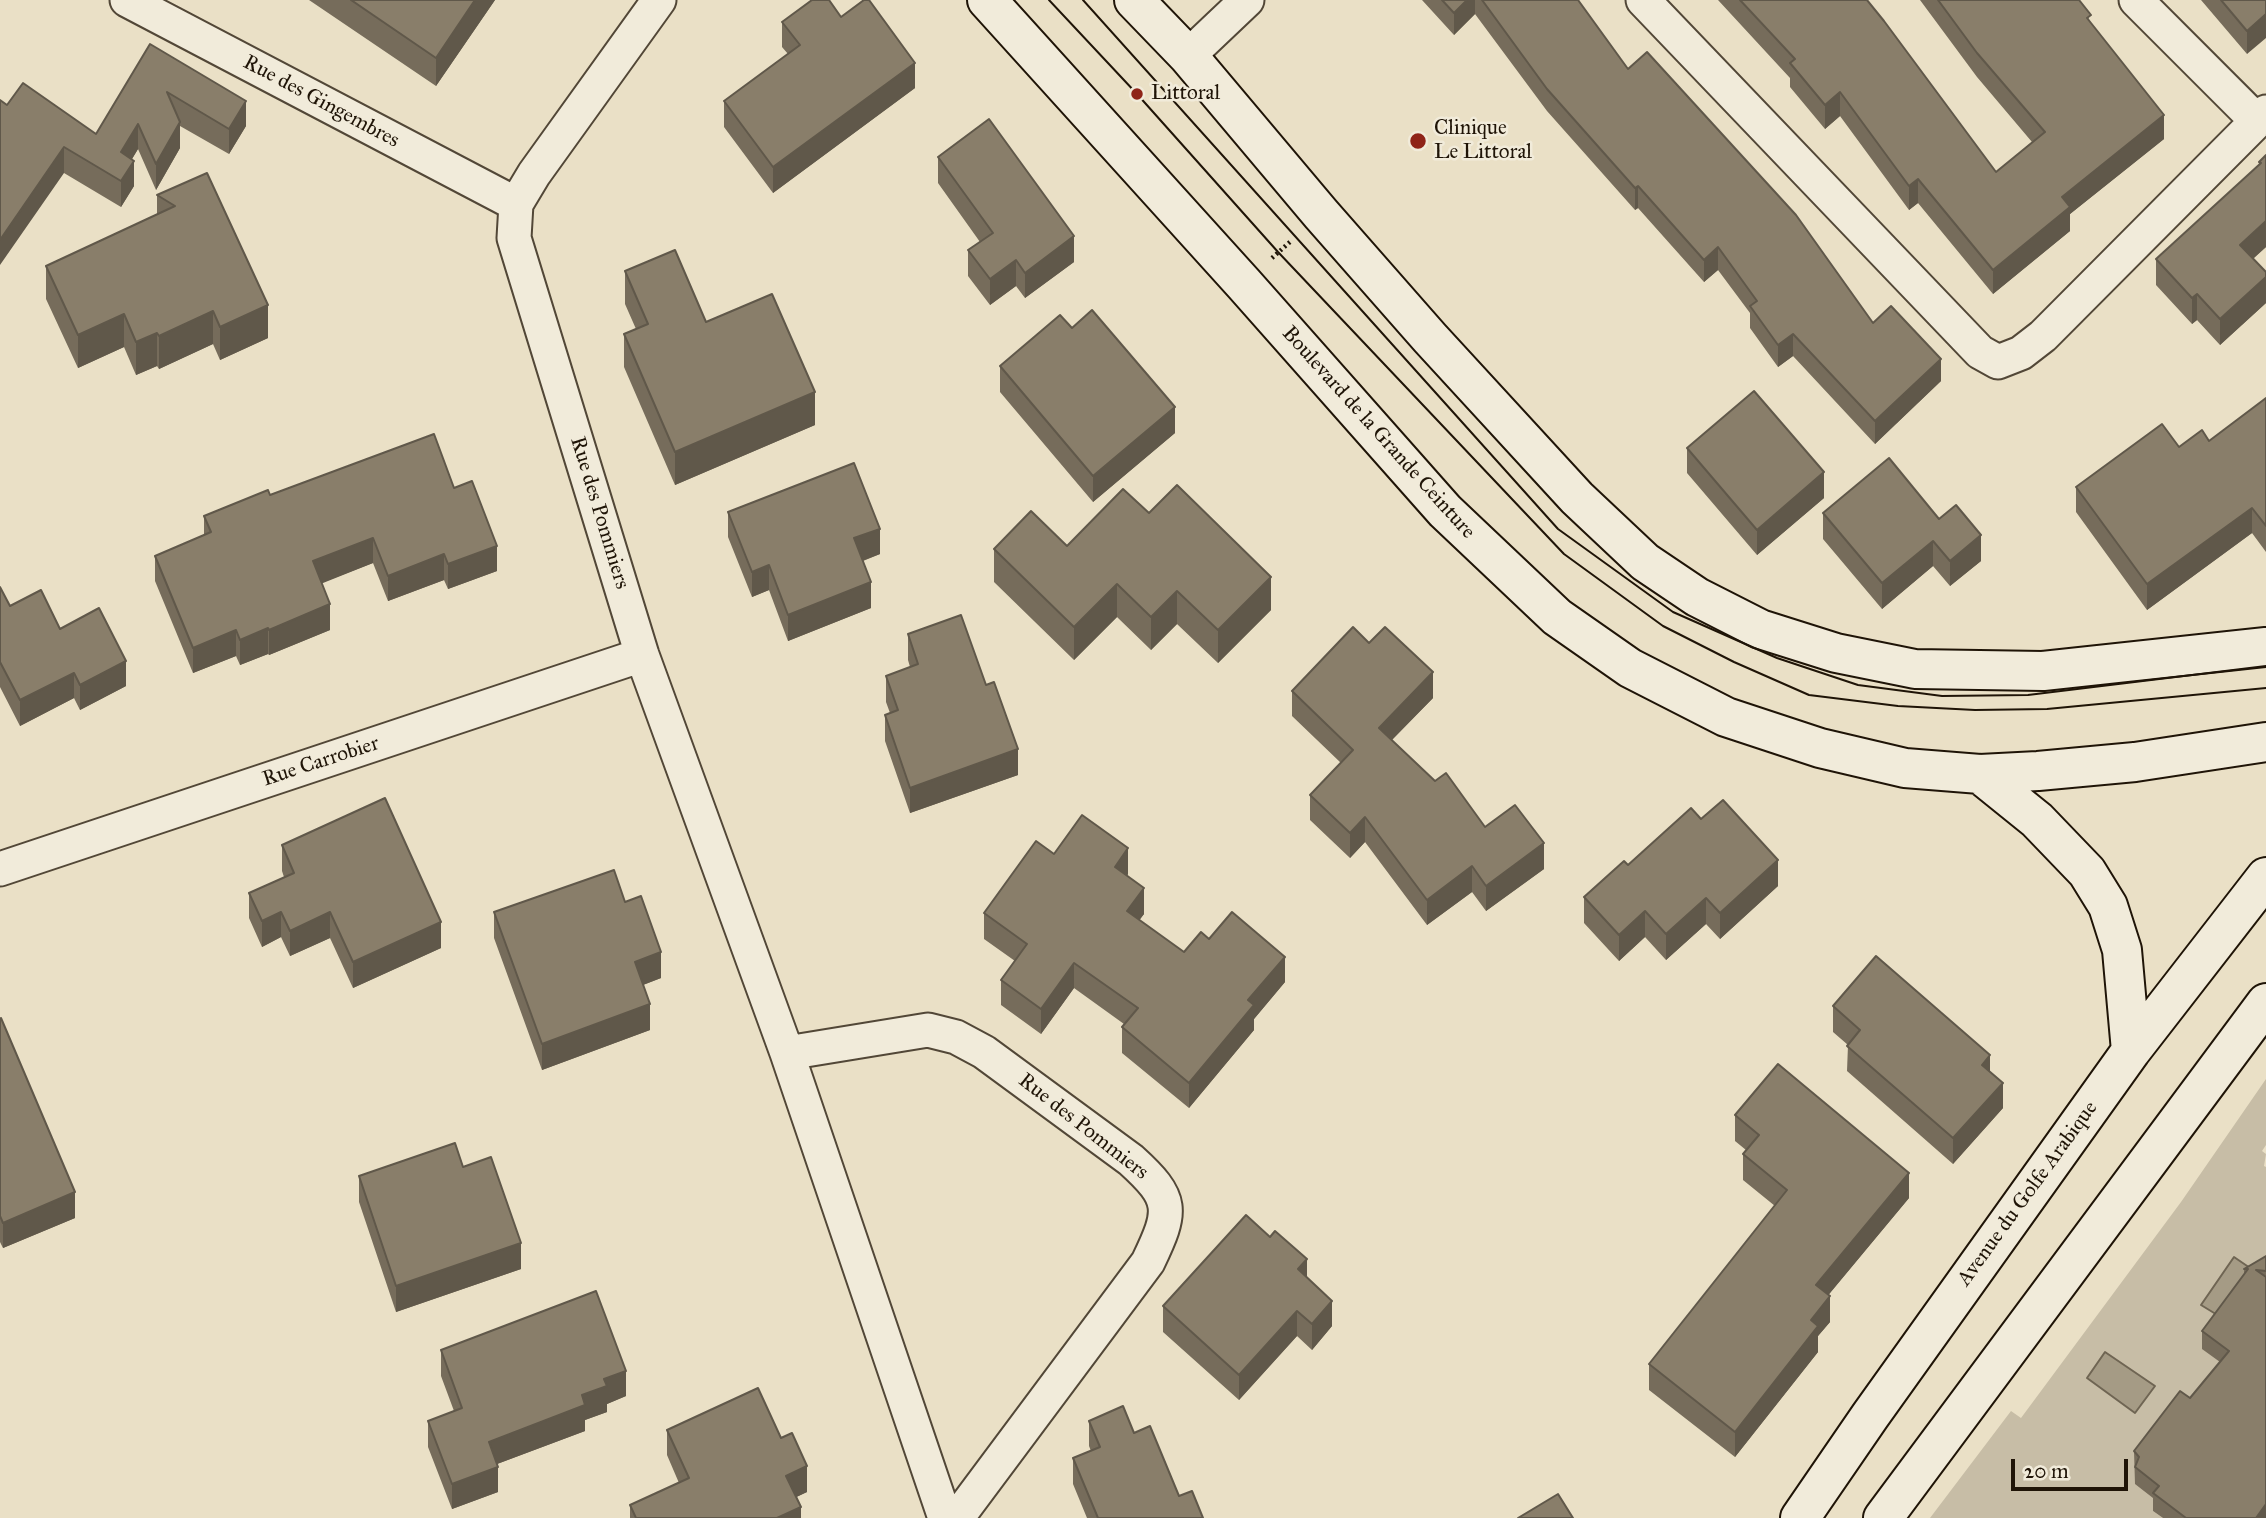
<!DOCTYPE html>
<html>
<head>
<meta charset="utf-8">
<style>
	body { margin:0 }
	#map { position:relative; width:2266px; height:1518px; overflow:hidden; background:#eae0c6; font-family:"IM FELL Great Primer",serif }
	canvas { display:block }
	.scale { position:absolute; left:2011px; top:1459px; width:117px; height:32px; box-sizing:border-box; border:4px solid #1f1407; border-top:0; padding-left:9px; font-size:21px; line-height:24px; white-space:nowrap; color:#1f1407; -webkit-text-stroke:5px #f1ebda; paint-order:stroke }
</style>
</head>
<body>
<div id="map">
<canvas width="2266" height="1518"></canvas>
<div class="scale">20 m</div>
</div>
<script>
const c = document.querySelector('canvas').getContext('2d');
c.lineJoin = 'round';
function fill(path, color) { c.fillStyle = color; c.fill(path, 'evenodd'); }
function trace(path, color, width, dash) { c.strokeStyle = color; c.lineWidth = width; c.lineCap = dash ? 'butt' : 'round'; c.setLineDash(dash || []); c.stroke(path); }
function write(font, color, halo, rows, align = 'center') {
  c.font = font + ' "IM FELL Great Primer",serif'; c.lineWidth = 5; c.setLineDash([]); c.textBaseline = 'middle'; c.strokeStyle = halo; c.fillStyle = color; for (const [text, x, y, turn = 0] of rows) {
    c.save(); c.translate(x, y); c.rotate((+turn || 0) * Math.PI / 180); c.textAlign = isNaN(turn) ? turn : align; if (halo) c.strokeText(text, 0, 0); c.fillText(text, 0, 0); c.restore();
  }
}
const green = new Path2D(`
	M 2266,1079 L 2266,1145 L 2262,1151 L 2266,1154 L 2264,1166 L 2266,1167 L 2266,1295 L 2229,1368 L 2139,1475 L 2159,1503 L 2153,1511 L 2163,1518 L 1930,1518 L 2011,1411 L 2021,1418 L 2181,1202 Z`);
const water = new Path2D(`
	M 2234,1257 L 2253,1270 L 2219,1316 L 2201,1305 Z
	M 2105,1352 L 2155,1386 L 2135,1413 L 2087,1378 Z`);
const path = new Path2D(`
	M 1272,258 L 1291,241`);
const street = new Path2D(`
	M 127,0 L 516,204
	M 659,0 L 534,174 L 516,204 L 514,238 L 642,655 L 787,1053 L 945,1518
	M 1643,0 L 1980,352 L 1998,362 L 2021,353 L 2043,336 L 2266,112
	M 2136,0 L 2257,121
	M 1188,56 L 1247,0
	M 0,869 L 642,655
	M 787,1053 L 928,1030 L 956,1037 L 984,1052 L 1131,1160 C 1174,1199 1173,1210 1148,1262 L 957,1518`);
const secondary = new Path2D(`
	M 987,0 L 1244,284 L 1445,511 L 1557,617 L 1630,668 L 1726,717 L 1820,748 L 1905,768 L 1980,774 L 2038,771 L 2135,762 L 2266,742
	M 1134,0 L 1188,56 L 1321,214 L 1430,338 L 1577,498 L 1645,562 L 1697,597 L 1760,629 L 1836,653 L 1915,669 L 2043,671 L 2266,647
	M 1980,774 L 2037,820 L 2087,872 L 2108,906 L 2122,950 L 2131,1051
	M 1800,1518 L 1870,1416 L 2131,1051 L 2266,877
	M 1883,1518 L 2266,1003`);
const tram = new Path2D(`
	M 1049,0 L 1137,94 L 1278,252 L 1564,554 L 1663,626 L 1734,662 L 1809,695 L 1898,706 L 1975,710 L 2047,709 L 2266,688
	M 1083,0 L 1558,529 L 1673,612 L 1777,658 L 1858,685 L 1942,696 L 2028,695 L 2266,666`);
const wall = new Path2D(`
	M 309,0 L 495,0 L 436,86 Z
	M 1422,0 L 1578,0 L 1628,69 L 1873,323 L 1941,381 L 1875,444 L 1793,356 L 1778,367 L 1750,328 L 1750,313 L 1718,270 L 1704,282 L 1638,208 L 1635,210 L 1547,111 L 1475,14 L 1454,35 Z
	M 1718,0 L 1867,0 L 1996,172 L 2032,142 L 1977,77 L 1920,0 L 2079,0 L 2091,23 L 2164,139 L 2070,214 L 2070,231 L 1993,294 L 1918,203 L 1909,210 L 1840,116 L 1825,129 L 1790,87 L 1790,78 Z
	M 2201,0 L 2266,0 L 2247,54 Z
	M 841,17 L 915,88 L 773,193 L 724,127 L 724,101 L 788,54 L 782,47 L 782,22 Z
	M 150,44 L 246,126 L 229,154 L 180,126 L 180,148 L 156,190 L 138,149 L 132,159 L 134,186 L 121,207 L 64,173 L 7,105 L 96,134 Z
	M 2266,155 L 2266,247 L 2253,259 L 2266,272 L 2266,303 L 2220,345 L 2197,320 L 2192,324 L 2156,285 L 2156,259 L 2259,165 L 2259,162 Z
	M 938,157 L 1074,262 L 1025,298 L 1016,286 L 990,305 L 968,276 L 968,250 L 980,242 L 938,183 Z
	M 207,173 L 268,338 L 220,360 L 213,344 L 159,369 L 157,366 L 136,375 L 124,347 L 78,368 L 46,299 L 46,266 L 157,214 L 157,195 Z
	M 625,271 L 706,322 L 815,425 L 675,485 L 624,367 L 624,334 L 636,329 L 625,304 Z
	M 1072,328 L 1175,433 L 1093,502 L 1000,392 L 1000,366 Z
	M 2266,398 L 2266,552 L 2252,533 L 2147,610 L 2076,512 L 2076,487 L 2179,447 L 2209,441 Z
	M 1687,448 L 1824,498 L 1757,555 L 1687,473 Z
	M 454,488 L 497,571 L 448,589 L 444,580 L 388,601 L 373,563 L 321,583 L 330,630 L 269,655 L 268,654 L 240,665 L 236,656 L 193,673 L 155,581 L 155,556 L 204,535 L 204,516 L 270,495 Z
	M 728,512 L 880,554 L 863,561 L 871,608 L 788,641 L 769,590 L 752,597 L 728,537 Z
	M 1149,513 L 1271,610 L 1218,663 L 1177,624 L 1151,650 L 1117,617 L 1074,660 L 994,582 L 994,549 L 1067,546 Z
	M 1823,513 L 1939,519 L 1981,561 L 1950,586 L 1933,566 L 1882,609 L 1823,539 Z
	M 0,587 L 10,606 L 60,629 L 126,686 L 80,710 L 74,698 L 20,726 L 0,687 Z
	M 908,634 L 1018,775 L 910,813 L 885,741 L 885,715 L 890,713 L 886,702 L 886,676 L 910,667 L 908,660 Z
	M 1369,643 L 1433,698 L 1392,740 L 1435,781 L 1485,827 L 1544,869 L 1486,911 L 1472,892 L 1427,925 L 1365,842 L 1350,858 L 1310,820 L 1310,795 L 1341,763 L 1292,716 L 1292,691 Z
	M 1701,819 L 1778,886 L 1720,939 L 1706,924 L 1666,960 L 1645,937 L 1619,961 L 1584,923 L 1584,897 L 1628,865 Z
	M 282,845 L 441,948 L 353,988 L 330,938 L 290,956 L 281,937 L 262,947 L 249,918 L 249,893 L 284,877 L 282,871 Z
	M 1054,854 L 1128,874 L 1127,876 L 1144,914 L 1139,920 L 1184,952 L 1209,939 L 1285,982 L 1254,1019 L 1254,1030 L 1189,1108 L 1122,1053 L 1122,1027 L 1124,1024 L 1074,988 L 1041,1034 L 1001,1005 L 1001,980 L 1015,961 L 984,939 L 984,913 Z
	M 625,902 L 661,978 L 643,985 L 650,1030 L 542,1070 L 494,938 L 494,912 Z
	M 1833,1006 L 1990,1072 L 2003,1108 L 1953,1164 L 1847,1071 L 1848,1045 L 1833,1032 Z
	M 0,1019 L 75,1218 L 3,1248 L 0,1242 Z
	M 1735,1115 L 1909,1198 L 1828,1295 L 1830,1322 L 1818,1336 L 1818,1352 L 1735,1457 L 1649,1390 L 1649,1364 L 1775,1206 L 1743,1180 L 1743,1154 L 1746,1150 L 1735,1141 Z
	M 463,1167 L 521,1269 L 396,1312 L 359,1202 L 359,1176 Z
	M 2266,1256 L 2266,1518 L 2163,1518 L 2153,1511 L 2153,1498 L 2135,1484 L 2134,1451 L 2190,1398 L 2220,1362 L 2202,1349 L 2202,1331 L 2244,1274 L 2244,1269 Z
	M 1307,1278 L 1332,1326 L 1312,1350 L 1297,1336 L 1239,1400 L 1163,1332 L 1163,1306 Z
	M 441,1350 L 626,1396 L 607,1404 L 607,1412 L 585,1420 L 585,1431 L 497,1464 L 498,1492 L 452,1509 L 428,1447 L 428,1421 L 454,1411 L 441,1376 Z
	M 1089,1421 L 1134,1433 L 1179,1496 L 1203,1518 L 1087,1518 L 1073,1484 L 1073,1458 L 1091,1451 L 1089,1446 Z
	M 667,1430 L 781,1438 L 807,1492 L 796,1497 L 801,1518 L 630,1518 L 630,1505 L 679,1483 L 667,1455 Z`);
const shadedWall = new Path2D(`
	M 475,0 L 495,0 L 436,86 L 436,58 Z
	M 1467,0 L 1475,0 L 1475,14 L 1454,35 L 1454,13 Z
	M 2266,14 L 2266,38 L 2247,54 L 2247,31 Z
	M 915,63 L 915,88 L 773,193 L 773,167 Z
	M 1840,92 L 1840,116 L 1825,129 L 1825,105 Z
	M 246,101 L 246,126 L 229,154 L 229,129 Z
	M 2164,115 L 2164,139 L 2070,214 L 2070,231 L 1993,294 L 1993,270 L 2062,197 Z
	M 180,122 L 180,148 L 156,190 L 156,164 Z
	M 138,124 L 138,149 L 121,177 L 121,152 Z
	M 64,147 L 64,173 L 0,265 L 0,240 Z
	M 134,161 L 134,186 L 121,207 L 121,181 Z
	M 1918,179 L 1918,203 L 1909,210 L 1909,186 Z
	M 1638,186 L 1638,208 L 1635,210 L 1635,188 Z
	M 2266,221 L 2266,247 L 2240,270 L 2240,245 Z
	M 1074,236 L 1074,262 L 1025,298 L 1025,273 Z
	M 1718,247 L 1718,270 L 1704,282 L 1704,260 Z
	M 1016,260 L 1016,286 L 990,305 L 990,279 Z
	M 2266,277 L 2266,303 L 2220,345 L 2220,319 Z
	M 2197,294 L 2197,320 L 2192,324 L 2192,298 Z
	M 268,305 L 268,338 L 220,360 L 220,327 Z
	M 213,311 L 213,344 L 159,369 L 159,336 Z
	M 124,314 L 124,347 L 78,368 L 78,335 Z
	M 157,333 L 157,366 L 136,375 L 136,342 Z
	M 1793,334 L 1793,356 L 1778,367 L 1778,345 Z
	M 1941,359 L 1941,381 L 1875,444 L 1875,421 Z
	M 815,392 L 815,425 L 675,485 L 675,452 Z
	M 1175,407 L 1175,433 L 1093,502 L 1093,476 Z
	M 1824,472 L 1824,498 L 1757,555 L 1757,530 Z
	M 2252,508 L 2252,533 L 2147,610 L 2147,584 Z
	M 880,529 L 880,554 L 854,564 L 854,538 Z
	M 1981,535 L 1981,561 L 1950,586 L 1950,561 Z
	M 373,538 L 373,563 L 313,587 L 313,561 Z
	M 1933,541 L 1933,566 L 1882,609 L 1882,583 Z
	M 497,546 L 497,571 L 448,589 L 448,564 Z
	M 444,554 L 444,580 L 388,601 L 388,576 Z
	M 769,565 L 769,590 L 752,597 L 752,572 Z
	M 1271,577 L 1271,610 L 1218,663 L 1218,630 Z
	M 871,582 L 871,608 L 788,641 L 788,615 Z
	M 1117,584 L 1117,617 L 1074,660 L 1074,627 Z
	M 1177,591 L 1177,624 L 1151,650 L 1151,617 Z
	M 330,604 L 330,630 L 269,655 L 269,630 Z
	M 268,628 L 268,654 L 240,665 L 240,640 Z
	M 236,630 L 236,656 L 193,673 L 193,648 Z
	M 126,661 L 126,686 L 80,710 L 80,685 Z
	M 1433,672 L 1433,698 L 1379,753 L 1379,728 Z
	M 74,673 L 74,698 L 20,726 L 20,700 Z
	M 1018,749 L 1018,775 L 910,813 L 910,788 Z
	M 1365,817 L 1365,842 L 1350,858 L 1350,833 Z
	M 1544,843 L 1544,869 L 1486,911 L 1486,886 Z
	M 1128,848 L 1128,874 L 1115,892 L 1115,867 Z
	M 1778,860 L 1778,886 L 1720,939 L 1720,913 Z
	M 1472,866 L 1472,892 L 1427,925 L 1427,900 Z
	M 1144,888 L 1144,914 L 1127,937 L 1127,911 Z
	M 1706,898 L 1706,924 L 1666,960 L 1666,934 Z
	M 1645,911 L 1645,937 L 1619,961 L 1619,935 Z
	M 281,912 L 281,937 L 262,947 L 262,921 Z
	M 330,912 L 330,938 L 290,956 L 290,931 Z
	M 441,922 L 441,948 L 353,988 L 353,962 Z
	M 661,952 L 661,978 L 635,988 L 635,962 Z
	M 1285,957 L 1285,982 L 1254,1019 L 1254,1030 L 1189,1108 L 1189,1083 L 1248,1000 Z
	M 1074,963 L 1074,988 L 1041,1034 L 1041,1009 Z
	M 650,1004 L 650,1030 L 542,1070 L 542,1044 Z
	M 1990,1055 L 1990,1081 L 1982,1065 Z
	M 2003,1083 L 2003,1108 L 1953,1164 L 1953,1138 Z
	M 1909,1173 L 1909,1198 L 1816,1310 L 1816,1285 Z
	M 75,1192 L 75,1218 L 3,1248 L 3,1223 Z
	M 521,1243 L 521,1269 L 396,1312 L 396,1286 Z
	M 1307,1259 L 1307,1285 L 1298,1269 Z
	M 1830,1296 L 1830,1322 L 1818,1336 L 1818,1352 L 1735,1457 L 1735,1432 L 1811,1320 Z
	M 1332,1301 L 1332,1326 L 1312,1350 L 1312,1324 Z
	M 1297,1311 L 1297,1336 L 1239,1400 L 1239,1375 Z
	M 626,1371 L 626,1396 L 607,1404 L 607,1412 L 585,1420 L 585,1431 L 489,1467 L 489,1442 L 582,1395 L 604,1379 Z
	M 807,1466 L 807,1492 L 786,1502 L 786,1476 Z
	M 498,1467 L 498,1492 L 452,1509 L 452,1484 Z
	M 2266,1504 L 2266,1518 L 2256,1518 Z
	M 801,1507 L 801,1518 L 777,1518 Z`);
const building = new Path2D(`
	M 351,0 L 475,0 L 436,58 Z
	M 812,0 L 829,0 L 841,17 L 864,0 L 869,0 L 915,63 L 773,167 L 724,101 L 800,45 L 782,22 Z
	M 1442,0 L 1467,0 L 1454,13 Z
	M 1482,0 L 1578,0 L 1628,69 L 1647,52 L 1796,215 L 1873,323 L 1891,306 L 1941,359 L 1875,421 L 1793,334 L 1778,345 L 1750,306 L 1757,301 L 1718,247 L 1704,260 L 1638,186 L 1635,188 L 1547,89 Z
	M 1740,0 L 1867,0 L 1884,21 L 1996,172 L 2045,132 L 1977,53 L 1938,0 L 2079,0 L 2091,15 L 2087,18 L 2164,115 L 2062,197 L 2070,207 L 1993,270 L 1918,179 L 1909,186 L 1840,92 L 1825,105 L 1790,63 L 1795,59 Z
	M 2221,0 L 2266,0 L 2266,14 L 2247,31 Z
	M 150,44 L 246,101 L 229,129 L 167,92 L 180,122 L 156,164 L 138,124 L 121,152 L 134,161 L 121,181 L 64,147 L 0,240 L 0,100 L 7,105 L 23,83 L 96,134 Z
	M 989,119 L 1074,236 L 1025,273 L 1016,260 L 990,279 L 968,250 L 993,233 L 938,157 Z
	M 2266,155 L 2266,221 L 2240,245 L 2266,272 L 2266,277 L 2220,319 L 2197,294 L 2192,298 L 2156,259 L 2261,163 L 2259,162 Z
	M 207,173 L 268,305 L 220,327 L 213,311 L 159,336 L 157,333 L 136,342 L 124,314 L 78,335 L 46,266 L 175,206 L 157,195 Z
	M 675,250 L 706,322 L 772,294 L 815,392 L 675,452 L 624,334 L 648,324 L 625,271 Z
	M 1092,310 L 1175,407 L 1093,476 L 1000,366 L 1060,315 L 1072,328 Z
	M 1754,391 L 1824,472 L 1757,530 L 1687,448 Z
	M 2266,398 L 2266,526 L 2252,508 L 2147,584 L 2076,487 L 2162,424 L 2179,447 L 2202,430 L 2209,441 Z
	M 434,434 L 454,488 L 472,481 L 497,546 L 448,564 L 444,554 L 388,576 L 373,538 L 313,561 L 330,604 L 269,630 L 268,628 L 240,640 L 236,630 L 193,648 L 155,556 L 211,532 L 204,516 L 268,490 L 270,495 Z
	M 1889,458 L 1939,519 L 1956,505 L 1981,535 L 1950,561 L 1933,541 L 1882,583 L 1823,513 Z
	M 854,463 L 880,529 L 854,538 L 871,582 L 788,615 L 769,565 L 752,572 L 728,512 Z
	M 1177,485 L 1271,577 L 1218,630 L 1177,591 L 1151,617 L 1117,584 L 1074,627 L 994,549 L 1031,511 L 1067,546 L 1123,489 L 1149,513 Z
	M 0,587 L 10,606 L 41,590 L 60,629 L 99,608 L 126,661 L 80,685 L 74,673 L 20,700 L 0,662 Z
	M 961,615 L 986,685 L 994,682 L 1018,749 L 910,788 L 885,715 L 898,710 L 886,676 L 918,664 L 908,634 Z
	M 1353,627 L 1369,643 L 1385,627 L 1433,672 L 1379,728 L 1435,781 L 1446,773 L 1485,827 L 1515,805 L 1544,843 L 1486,886 L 1472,866 L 1427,900 L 1365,817 L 1350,833 L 1310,795 L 1353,750 L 1292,691 Z
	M 385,798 L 441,922 L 353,962 L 330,912 L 290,931 L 281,912 L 262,921 L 249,893 L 294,873 L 282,845 Z
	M 1723,800 L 1778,860 L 1720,913 L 1706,898 L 1666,934 L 1645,911 L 1619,935 L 1584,897 L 1624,861 L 1628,865 L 1691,808 L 1701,819 Z
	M 1082,815 L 1128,848 L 1115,867 L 1144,888 L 1127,911 L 1184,952 L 1201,932 L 1209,939 L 1232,912 L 1285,957 L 1248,1000 L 1254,1005 L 1189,1083 L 1122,1027 L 1138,1008 L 1074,963 L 1041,1009 L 1001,980 L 1027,944 L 984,913 L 1036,841 L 1054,854 Z
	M 614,870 L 625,902 L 641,896 L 661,952 L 635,962 L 650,1004 L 542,1044 L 494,912 Z
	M 1876,956 L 1990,1055 L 1982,1065 L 2003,1083 L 1953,1138 L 1847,1046 L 1860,1030 L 1833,1006 Z
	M 1,1018 L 75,1192 L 3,1223 L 0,1216 L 0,1019 Z
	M 1778,1064 L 1909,1173 L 1816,1285 L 1830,1296 L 1811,1320 L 1818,1326 L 1735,1432 L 1649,1364 L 1787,1190 L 1743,1154 L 1759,1135 L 1735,1115 Z
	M 455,1143 L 463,1167 L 491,1157 L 521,1243 L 396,1286 L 359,1176 Z
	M 1246,1215 L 1270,1237 L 1275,1231 L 1307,1259 L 1298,1269 L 1332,1301 L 1312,1324 L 1297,1311 L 1239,1375 L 1163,1306 Z
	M 2266,1256 L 2266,1271 L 2256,1270 L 2266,1277 L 2266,1504 L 2256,1518 L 2186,1518 L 2153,1493 L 2159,1486 L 2135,1467 L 2139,1457 L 2134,1451 L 2180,1391 L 2190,1398 L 2229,1351 L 2202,1331 L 2248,1269 L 2244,1269 Z
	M 596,1291 L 626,1371 L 604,1379 L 607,1386 L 582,1395 L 585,1405 L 489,1442 L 498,1467 L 452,1484 L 428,1421 L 462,1408 L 441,1350 Z
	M 758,1388 L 781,1438 L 792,1433 L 807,1466 L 786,1476 L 801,1507 L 777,1518 L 636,1518 L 630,1505 L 689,1478 L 667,1430 Z
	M 1123,1406 L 1134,1433 L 1150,1426 L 1179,1496 L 1192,1491 L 1203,1518 L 1098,1518 L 1073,1458 L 1100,1447 L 1089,1421 Z
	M 1558,1494 L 1573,1518 L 1518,1518 Z`);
const markers = [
	[1137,94,7,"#8f2418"],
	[1418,141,9,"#8f2418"]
];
const poiNames = [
	["Littoral",1151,94],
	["Clinique",1434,129],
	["Le Littoral",1434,153]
];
const streetNames = [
	["Rue des Gingembres",321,102,28],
	["Boulevard de la Grande Ceinture",1378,433,48],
	["Rue des Pommiers",599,513,73],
	["Rue Carrobier",321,762,-18],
	["Rue des Pommiers",1083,1127,38],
	["Avenue du Golfe Arabique",2028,1194,-54]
];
fill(green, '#c7bda6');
fill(water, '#a59b85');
trace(water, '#6f6553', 2);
trace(street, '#524737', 37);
trace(secondary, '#1f1407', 42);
trace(path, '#1f1407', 4.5, [2, 3.5]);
trace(street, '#f1ebda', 33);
trace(secondary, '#f1ebda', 38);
trace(tram, '#1f1407', 2);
fill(wall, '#766c5b');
fill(shadedWall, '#60584a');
fill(building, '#897e6a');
trace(building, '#60584a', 2);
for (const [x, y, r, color] of markers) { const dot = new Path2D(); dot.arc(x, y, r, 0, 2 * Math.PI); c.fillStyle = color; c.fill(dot); trace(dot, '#f1ebda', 2.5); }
write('21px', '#1f1407', '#f1ebda', poiNames, 'left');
write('21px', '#1f1407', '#f1ebda', streetNames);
</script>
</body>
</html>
